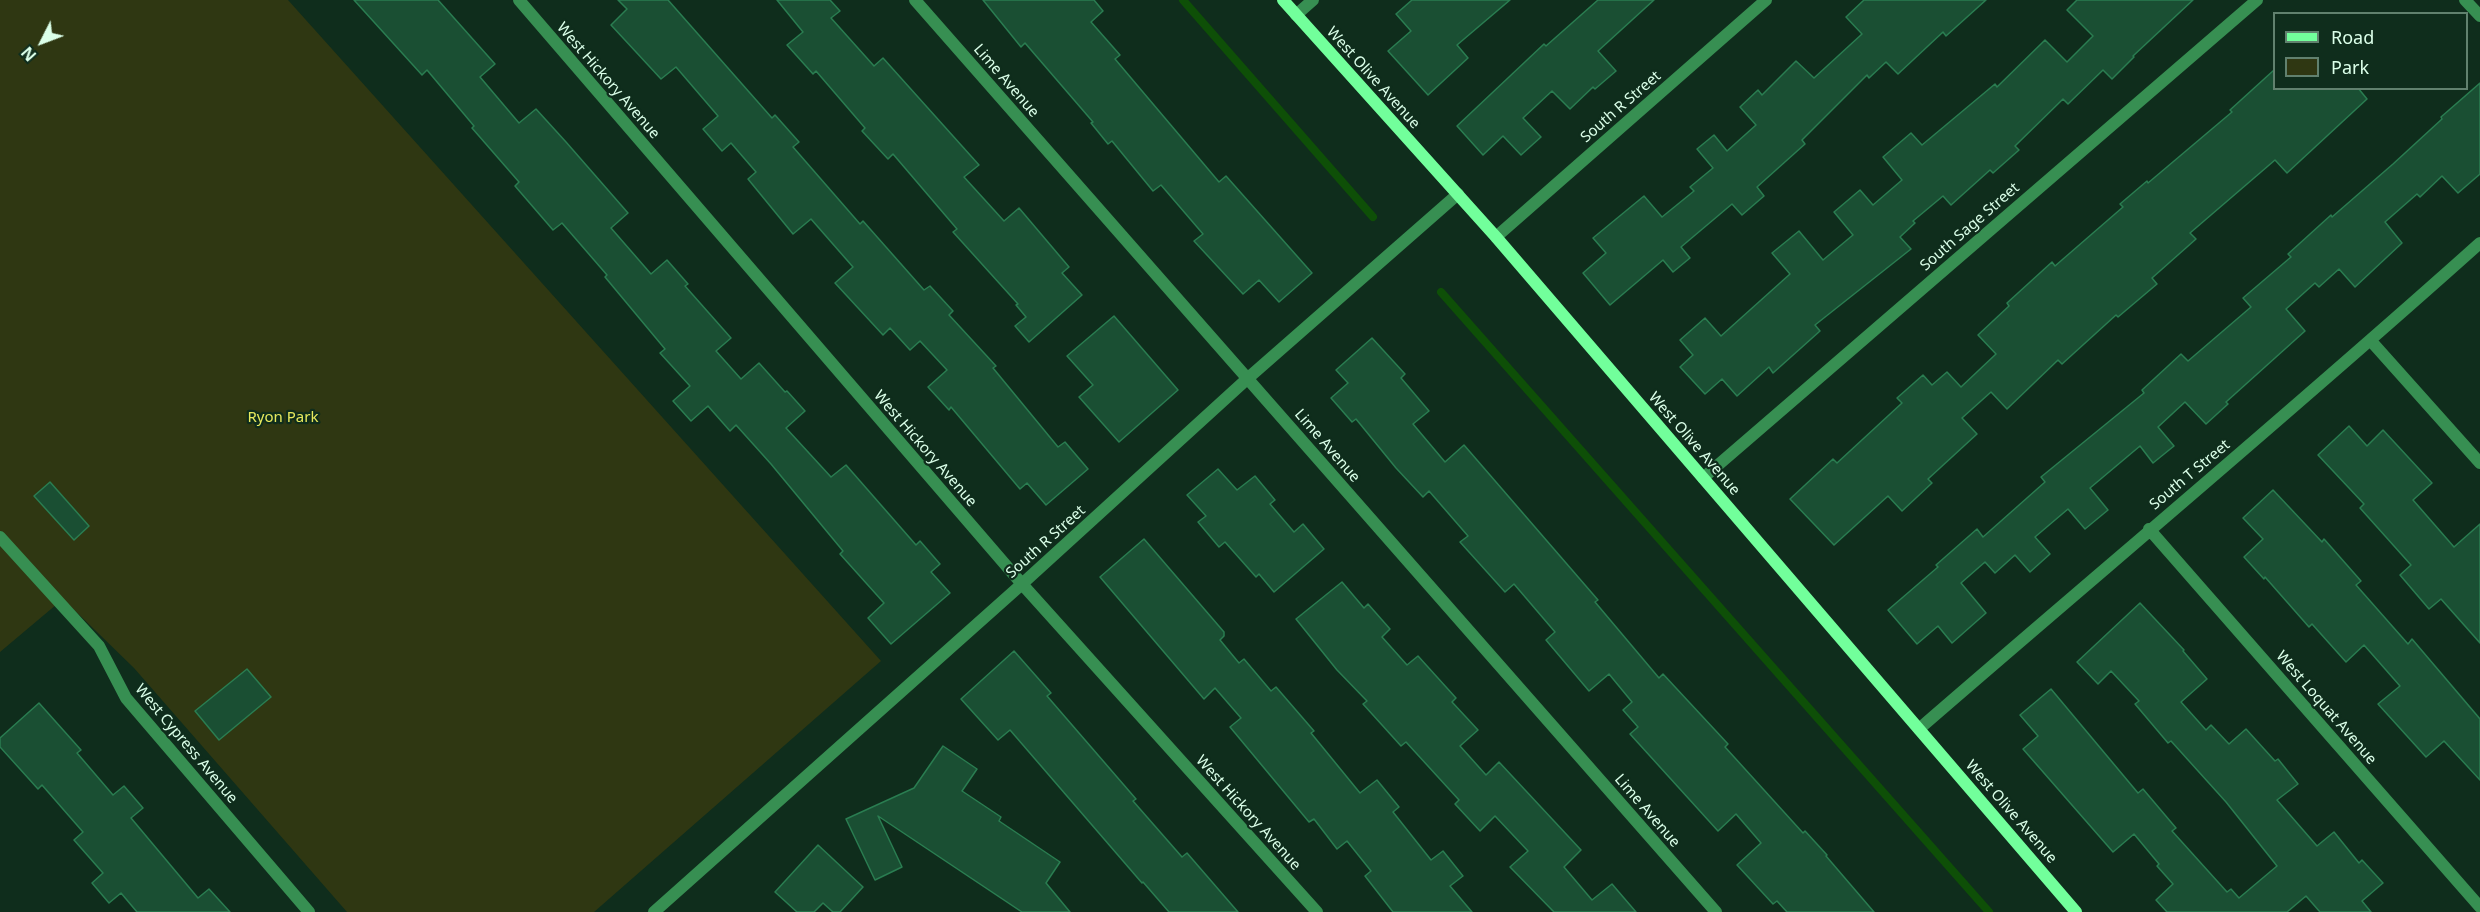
<!DOCTYPE html>
<html>
<head>
<meta charset="utf-8">
<style>
	body { margin:0 }
	#map { position:relative; width:2480px; height:912px; overflow:hidden; background:#0f2d1c; font-family:"Noto Sans",sans-serif }
	canvas { display:block }
	.legend { position:absolute; left:2273px; top:12px; width:195px; height:78px; box-sizing:border-box; background:#0f2d1c; border:2px solid #61816e; margin:0; padding:8px 10px; list-style:none; font-size:18px; color:#dbffe9 }
	.legend li { display:flex; align-items:center; gap:12px; height:30px }
	.legend b { width:30px; border:2px solid #61816e }
	.north { position:absolute; left:12px; top:12px; width:60px; height:60px; -webkit-text-stroke:4px #0f2d1c; paint-order:stroke; rotate:228deg; font-size:16px; font-weight:700; line-height:24px; text-align:center; color:#dbffe9 }
	.north::after { content:''; display:block; margin:auto; width:21px; height:27px; background:#dbffe9; clip-path:polygon(50% 0,100% 100%,50% 72%,0 100%) }
</style>
</head>
<body>
<div id="map">
<canvas width="2480" height="912"></canvas>
<ul class="legend">
<li><b style="height:8px;background:#72ff9b"></b>Road</li>
<li><b style="height:16px;background:#2f3712"></b>Park</li>
</ul>
<div class="north">N</div>
</div>
<script>
const c = document.querySelector('canvas').getContext('2d');
c.lineJoin = 'round';
function fill(path, color) { c.fillStyle = color; c.fill(path, 'evenodd'); }
function trace(path, color, width, dash) { c.strokeStyle = color; c.lineWidth = width; c.lineCap = dash ? 'butt' : 'round'; c.setLineDash(dash || []); c.stroke(path); }
function write(font, color, halo, rows, align = 'center') {
  c.font = font + ' "Noto Sans",sans-serif'; c.lineWidth = 4.5; c.setLineDash([]); c.textBaseline = 'middle'; c.strokeStyle = halo; c.fillStyle = color; for (const [text, x, y, turn = 0] of rows) {
    c.save(); c.translate(x, y); c.rotate((+turn || 0) * Math.PI / 180); c.textAlign = isNaN(turn) ? turn : align; if (halo) c.strokeText(text, 0, 0); c.fillText(text, 0, 0); c.restore();
  }
}
const green = new Path2D(`
	M 0,0 L 288,0 L 881,661 L 594,912 L 347,912 L 134,668 L 63,599 L 0,652 Z`);
const stream = new Path2D(`
	M 1183,0 L 1373,217
	M 1441,292 L 1989,912`);
const building = new Path2D(`
	M 354,0 L 438,0 L 495,64 L 480,77 L 519,123 L 536,109 L 566,142 L 628,213 L 611,228 L 651,274 L 667,260 L 688,284 L 685,286 L 731,338 L 716,351 L 741,379 L 759,363 L 785,392 L 787,391 L 805,411 L 786,428 L 831,477 L 846,465 L 916,545 L 920,541 L 940,564 L 931,572 L 950,593 L 891,644 L 868,618 L 884,603 L 840,554 L 843,551 L 771,464 L 736,425 L 730,431 L 708,406 L 691,421 L 673,401 L 690,386 L 660,353 L 665,349 L 605,277 L 607,275 L 562,223 L 553,230 L 515,186 L 519,182 L 472,128 L 474,126 L 427,70 L 422,75 Z
	M 618,0 L 668,0 L 772,118 L 775,115 L 799,142 L 793,147 L 860,224 L 863,221 L 924,290 L 930,286 L 953,311 L 949,315 L 996,366 L 993,368 L 1058,447 L 1065,442 L 1088,469 L 1046,505 L 1027,483 L 1020,489 L 951,407 L 949,410 L 928,387 L 947,370 L 920,341 L 910,350 L 890,328 L 883,335 L 835,283 L 853,267 L 811,219 L 793,234 L 748,179 L 756,172 L 731,143 L 722,151 L 703,129 L 718,116 L 676,67 L 661,79 L 611,25 L 627,9 Z
	M 777,0 L 830,0 L 840,11 L 831,18 L 874,66 L 883,58 L 979,165 L 964,177 L 1004,221 L 1019,208 L 1069,267 L 1062,273 L 1082,295 L 1029,342 L 1015,326 L 1026,317 L 1016,305 L 1018,304 L 953,232 L 957,229 L 893,154 L 888,159 L 862,131 L 865,128 L 816,71 L 813,74 L 787,45 L 803,32 Z
	M 983,0 L 1094,0 L 1103,11 L 1091,22 L 1120,55 L 1115,59 L 1219,182 L 1226,176 L 1312,273 L 1279,302 L 1259,280 L 1243,294 L 1194,241 L 1203,234 L 1161,185 L 1153,191 L 1112,141 L 1108,144 L 1091,123 L 1093,122 L 1025,43 L 1021,47 Z
	M 1412,0 L 1510,0 L 1457,45 L 1468,58 L 1428,95 L 1388,51 L 1411,31 L 1396,14 Z
	M 1598,0 L 1654,0 L 1598,51 L 1616,71 L 1595,89 L 1593,87 L 1570,109 L 1552,91 L 1523,118 L 1541,137 L 1521,155 L 1503,136 L 1483,155 L 1457,126 L 1544,44 L 1546,46 Z
	M 1864,0 L 1986,0 L 1946,36 L 1943,32 L 1898,74 L 1886,62 L 1869,78 L 1867,75 L 1802,140 L 1805,144 L 1757,187 L 1764,196 L 1742,215 L 1732,204 L 1681,247 L 1690,258 L 1673,272 L 1663,260 L 1610,305 L 1583,273 L 1606,253 L 1593,238 L 1644,196 L 1662,217 L 1694,191 L 1690,187 L 1713,168 L 1697,149 L 1714,135 L 1727,151 L 1756,125 L 1740,107 L 1758,90 L 1762,95 L 1796,61 L 1814,78 L 1862,34 L 1846,17 Z
	M 2077,0 L 2193,0 L 2133,56 L 2134,57 L 2112,79 L 2103,70 L 2068,104 L 2063,99 L 2015,146 L 2019,150 L 1993,173 L 1990,170 L 1951,205 L 1943,196 L 1913,221 L 1915,223 L 1900,237 L 1911,249 L 1815,325 L 1820,331 L 1773,373 L 1769,367 L 1737,396 L 1722,379 L 1705,394 L 1680,367 L 1693,355 L 1680,340 L 1705,318 L 1721,336 L 1790,274 L 1772,253 L 1799,231 L 1823,260 L 1853,235 L 1834,212 L 1860,190 L 1873,205 L 1902,180 L 1883,157 L 1911,133 L 1922,145 L 1995,84 L 1997,87 L 2045,40 L 2067,62 L 2093,36 L 2067,10 Z
	M 2274,70 L 2274,88 L 2358,88 L 2367,99 L 2287,173 L 2275,160 L 2190,233 L 2196,239 L 2152,278 L 2157,284 L 2118,317 L 2116,315 L 2062,364 L 2058,360 L 2007,409 L 1991,392 L 1962,418 L 1977,434 L 1928,479 L 1932,483 L 1902,511 L 1888,496 L 1834,545 L 1790,499 L 1833,459 L 1837,463 L 1902,403 L 1897,398 L 1923,375 L 1932,385 L 1947,372 L 1961,387 L 1996,354 L 1978,335 L 2009,306 L 2007,303 L 2052,262 L 2055,266 L 2123,207 L 2120,204 L 2147,181 L 2148,183 L 2232,112 L 2230,110 Z
	M 2480,83 L 2480,174 L 2458,193 L 2442,176 L 2420,197 L 2417,194 L 2385,222 L 2402,243 L 2355,287 L 2339,269 L 2319,287 L 2315,283 L 2286,309 L 2305,331 L 2226,402 L 2228,404 L 2206,424 L 2185,402 L 2158,427 L 2174,446 L 2153,463 L 2140,446 L 2090,488 L 2108,510 L 2085,529 L 2068,509 L 2035,537 L 2050,554 L 2030,572 L 2015,555 L 1995,573 L 1985,562 L 1961,583 L 1986,613 L 1952,643 L 1938,626 L 1917,644 L 1888,610 L 1938,567 L 1936,565 L 1977,529 L 1983,537 L 2045,482 L 2041,477 L 2144,393 L 2142,390 L 2181,354 L 2188,361 L 2251,307 L 2243,298 L 2291,257 L 2288,254 L 2331,215 L 2332,217 L 2393,164 L 2442,119 L 2441,117 Z
	M 1114,316 L 1178,390 L 1119,442 L 1079,397 L 1093,385 L 1067,356 Z
	M 1372,338 L 1405,374 L 1401,378 L 1429,411 L 1413,424 L 1445,462 L 1464,445 L 1598,600 L 1595,602 L 1659,678 L 1663,674 L 1728,744 L 1725,747 L 1803,833 L 1805,831 L 1827,855 L 1826,856 L 1874,912 L 1787,912 L 1777,901 L 1773,904 L 1737,865 L 1761,843 L 1736,814 L 1718,831 L 1630,734 L 1638,727 L 1623,710 L 1632,702 L 1609,674 L 1589,691 L 1546,640 L 1555,632 L 1514,584 L 1505,592 L 1460,542 L 1468,536 L 1429,491 L 1423,497 L 1396,468 L 1356,419 L 1352,422 L 1331,398 L 1348,383 L 1336,370 Z
	M 2349,426 L 2367,446 L 2383,430 L 2432,483 L 2413,500 L 2454,547 L 2480,524 L 2480,643 L 2441,599 L 2429,609 L 2400,575 L 2411,565 L 2360,508 L 2364,504 L 2318,455 Z
	M 1218,469 L 1237,490 L 1255,476 L 1275,500 L 1270,504 L 1294,532 L 1303,524 L 1324,549 L 1274,592 L 1259,574 L 1256,577 L 1225,542 L 1219,547 L 1198,522 L 1206,516 L 1187,495 Z
	M 50,482 L 89,526 L 74,540 L 34,496 Z
	M 2273,490 L 2322,542 L 2324,539 L 2361,581 L 2356,585 L 2408,644 L 2412,639 L 2480,719 L 2480,780 L 2444,741 L 2426,757 L 2378,704 L 2400,686 L 2364,645 L 2346,662 L 2312,624 L 2309,627 L 2265,577 L 2264,579 L 2244,557 L 2263,539 L 2243,518 Z
	M 1144,539 L 1224,632 L 1224,636 L 1220,640 L 1239,663 L 1244,659 L 1271,691 L 1276,687 L 1314,731 L 1311,733 L 1360,793 L 1377,780 L 1399,807 L 1393,812 L 1431,860 L 1443,851 L 1463,876 L 1450,886 L 1472,912 L 1393,912 L 1365,876 L 1371,871 L 1347,841 L 1337,849 L 1314,819 L 1309,822 L 1230,727 L 1241,718 L 1215,688 L 1204,699 L 1100,577 Z
	M 1342,582 L 1364,608 L 1368,604 L 1390,629 L 1382,637 L 1407,665 L 1418,656 L 1456,698 L 1452,702 L 1478,730 L 1460,746 L 1486,775 L 1499,762 L 1581,850 L 1564,867 L 1592,900 L 1612,884 L 1636,912 L 1554,912 L 1510,867 L 1528,851 L 1495,816 L 1480,831 L 1455,804 L 1459,800 L 1406,742 L 1401,746 L 1363,704 L 1367,701 L 1337,670 L 1296,619 Z
	M 2140,603 L 2184,650 L 2183,651 L 2207,679 L 2181,702 L 2206,730 L 2211,725 L 2229,744 L 2246,729 L 2275,761 L 2278,759 L 2298,784 L 2277,800 L 2317,846 L 2334,832 L 2359,863 L 2362,860 L 2383,883 L 2362,901 L 2371,912 L 2320,912 L 2306,896 L 2287,912 L 2167,912 L 2156,900 L 2173,884 L 2157,866 L 2159,864 L 2134,834 L 2113,852 L 2023,749 L 2038,736 L 2020,715 L 2051,689 L 2138,793 L 2143,789 L 2176,828 L 2172,831 L 2227,892 L 2231,889 L 2239,898 L 2277,866 L 2226,802 L 2171,741 L 2168,743 L 2135,704 L 2139,701 L 2111,671 L 2098,684 L 2077,662 Z
	M 1014,651 L 1051,693 L 1047,696 L 1136,799 L 1133,801 L 1182,857 L 1187,853 L 1238,912 L 1169,912 L 1143,882 L 1142,883 L 1010,730 L 998,740 L 961,699 Z
	M 247,669 L 271,697 L 219,740 L 195,711 Z
	M 39,703 L 81,750 L 77,753 L 113,795 L 124,786 L 143,808 L 131,818 L 198,898 L 209,889 L 230,912 L 137,912 L 121,893 L 109,903 L 92,883 L 103,873 L 74,840 L 83,832 L 42,785 L 38,789 L 0,747 L 0,738 Z
	M 943,746 L 977,769 L 962,791 L 1001,817 L 999,821 L 1060,862 L 1046,883 L 1070,912 L 1022,912 L 878,816 L 902,867 L 875,880 L 846,819 L 914,788 Z
	M 818,845 L 863,887 L 840,912 L 833,912 L 823,903 L 814,912 L 797,912 L 775,892 Z`);
const street = new Path2D(`
	M 519,0 L 1022,584 L 1317,912
	M 915,0 L 1716,912
	M 2465,0 L 2480,16
	M 1296,15 L 1313,0
	M 1496,237 L 1766,0
	M 2371,341 L 2480,463
	M 1703,478 L 2257,0
	M 2149,529 L 2480,907
	M 0,537 L 99,646 L 126,698 L 309,912
	M 1919,729 C 2106,567 2296,408 2480,243
	M 654,912 L 1022,584 L 1247,379 L 1458,194`);
const secondary = new Path2D(`
	M 1283,0 L 1496,237 L 2076,912`);
const streetNames = [
	["West Olive Avenue",1373,78,48],
	["West Hickory Avenue",608,81,49],
	["Lime Avenue",1006,81,49],
	["South R Street",1621,107,-41],
	["South Sage Street",1970,227,-41],
	["West Olive Avenue",1694,444,49],
	["Lime Avenue",1327,446,49],
	["West Hickory Avenue",925,449,49],
	["South T Street",2190,475,-40],
	["South R Street",1046,542,-42],
	["West Loquat Avenue",2326,708,49],
	["West Cypress Avenue",186,744,50],
	["Lime Avenue",1647,811,49],
	["West Olive Avenue",2011,812,49],
	["West Hickory Avenue",1248,813,48]
];
const parkNames = [
	["Ryon Park",283,418]
];
fill(green, '#2f3712');
trace(stream, '#0e4f07', 8);
fill(building, '#1a4f33');
trace(building, '#2a7d51', 1.5);
trace(street, '#378f52', 12);
trace(secondary, '#72ff9b', 12);
write('15px', '#dbffe9', '#0f2d1c', streetNames);
write('15px', '#e7e95d', '#0f2d1c', parkNames);
</script>
</body>
</html>
